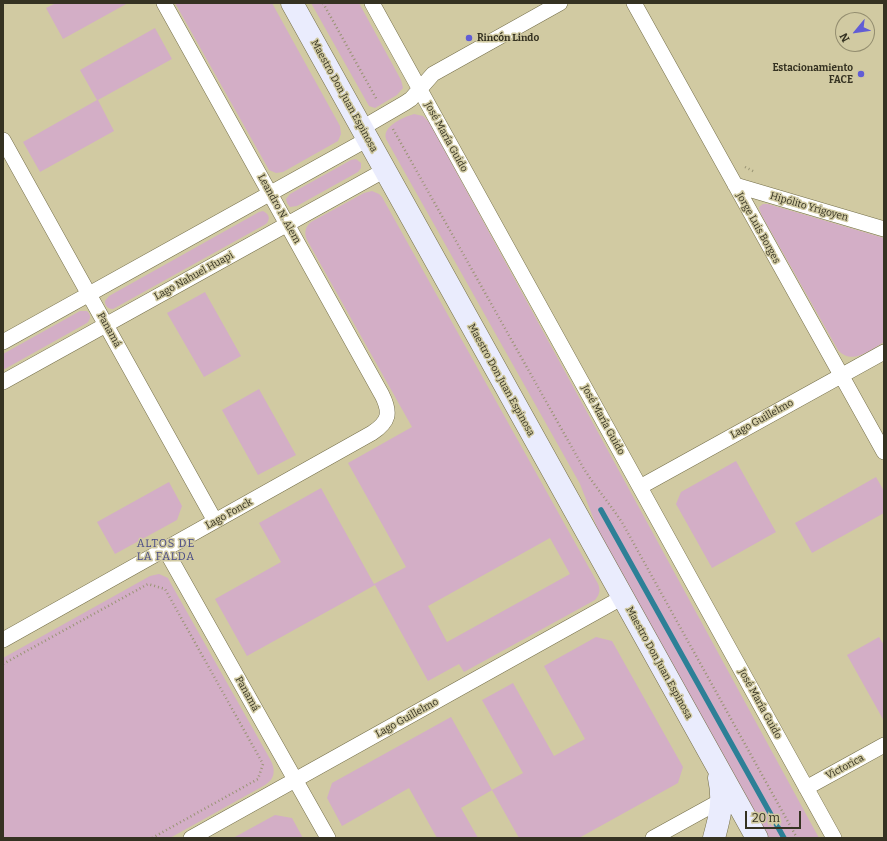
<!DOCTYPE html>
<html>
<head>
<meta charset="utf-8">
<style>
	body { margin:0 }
	#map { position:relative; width:887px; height:841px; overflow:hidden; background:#d1caa2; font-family:Bitter,serif }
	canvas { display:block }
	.frame { position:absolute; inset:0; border:4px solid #353222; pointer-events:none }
	.north { position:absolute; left:835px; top:12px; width:40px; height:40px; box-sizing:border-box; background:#d1caa2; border:1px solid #938d6f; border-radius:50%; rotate:241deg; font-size:11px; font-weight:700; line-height:16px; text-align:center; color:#353222 }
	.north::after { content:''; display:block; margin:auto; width:14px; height:18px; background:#615dd5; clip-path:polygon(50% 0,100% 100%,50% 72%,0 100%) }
	.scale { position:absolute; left:745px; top:811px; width:56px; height:18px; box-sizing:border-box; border:2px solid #353222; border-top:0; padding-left:5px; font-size:12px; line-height:14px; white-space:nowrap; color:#353222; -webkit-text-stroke:3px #d1caa2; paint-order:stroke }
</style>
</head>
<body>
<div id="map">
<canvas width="887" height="841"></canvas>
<div class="frame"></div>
<div class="north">N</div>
<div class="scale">20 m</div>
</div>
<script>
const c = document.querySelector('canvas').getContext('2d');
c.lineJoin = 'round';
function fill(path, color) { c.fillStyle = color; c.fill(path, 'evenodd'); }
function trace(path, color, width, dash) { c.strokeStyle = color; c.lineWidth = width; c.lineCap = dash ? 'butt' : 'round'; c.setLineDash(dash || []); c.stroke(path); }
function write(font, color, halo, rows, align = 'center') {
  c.font = font + ' Bitter,serif'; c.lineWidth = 3; c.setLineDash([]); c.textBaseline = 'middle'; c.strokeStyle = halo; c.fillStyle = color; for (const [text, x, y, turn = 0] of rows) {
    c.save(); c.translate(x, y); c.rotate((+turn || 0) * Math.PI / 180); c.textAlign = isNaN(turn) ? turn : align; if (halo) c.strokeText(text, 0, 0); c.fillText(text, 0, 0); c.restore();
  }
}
const green = new Path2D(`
	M 56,3 L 128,3 L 63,39 L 46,8 Z
	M 175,3 L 272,3 L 340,126 L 341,134 L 338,141 L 283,172 L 276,173 L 269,170 Z
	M 311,3 L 359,3 L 401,80 L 403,88 L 397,95 L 375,108 L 369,106 Z
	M 155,28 L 172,59 L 98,100 L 114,131 L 40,172 L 23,142 L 97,100 L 80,70 Z
	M 414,114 L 423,116 L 429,122 L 819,838 L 769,838 L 605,548 L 580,484 L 386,139 C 382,126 404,117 414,114 Z
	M 356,159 L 361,163 L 361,168 L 358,172 L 297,206 L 290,207 L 287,203 L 286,199 L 290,194 L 351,160 Z
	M 372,191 L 379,194 L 382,197 L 597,582 C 601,589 600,594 595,600 L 464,672 L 459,664 L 428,681 L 375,585 L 247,656 L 215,599 L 281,562 L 259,523 L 321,488 L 374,584 L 406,567 L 348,463 L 412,427 L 307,240 C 304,233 305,227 311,222 L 364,193 ZM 550,538 L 570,574 L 447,642 L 428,606 Z
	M 763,204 L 768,204 L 884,238 L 884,342 C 870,350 852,366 838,350 L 761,214 L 759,207 Z
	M 263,211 C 269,214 271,219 266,224 L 113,309 C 108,309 105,306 105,301 L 109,296 L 259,212 Z
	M 205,292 L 241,356 L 204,377 L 167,313 Z
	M 80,311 L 87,311 C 91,315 91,319 87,323 L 3,370 L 3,354 Z
	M 259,389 L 296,455 L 258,475 L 222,410 Z
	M 736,461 L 776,532 L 712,568 L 676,504 L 681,492 Z
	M 876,477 L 884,491 L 884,513 L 812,553 L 795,523 Z
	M 169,482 L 182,506 L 177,520 L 115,554 L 97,522 Z
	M 159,574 L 168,578 L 170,582 L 270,759 C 276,770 275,779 265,785 L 170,838 L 3,838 L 3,658 L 150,576 Z
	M 596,637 L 612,641 L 683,767 L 678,783 L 579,838 L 519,838 L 492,790 L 461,808 L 478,838 L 437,838 L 409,788 L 342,826 L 327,798 L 332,783 L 451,717 L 492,790 L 523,773 L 482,700 L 513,683 L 554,756 L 585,739 L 544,666 Z
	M 879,637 L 884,645 L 884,721 L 847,655 Z
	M 275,815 L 292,818 L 303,838 L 233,838 Z`);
const stream = new Path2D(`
	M 601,510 L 784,838`);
const path = new Path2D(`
	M 323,3 L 377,100
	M 393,129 L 584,469 C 596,488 611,505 623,524 L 797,838
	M 745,167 L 755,172
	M 3,664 L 148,584 L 165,589 L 263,764 L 258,779 L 152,838`);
const minor = new Path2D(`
	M 372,3 L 834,838
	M 634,3 L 884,452
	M 362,128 L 405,103 L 411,99 L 433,74 L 560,3
	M 3,140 L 215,521
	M 735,185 L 884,229
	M 3,342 L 368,139
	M 3,382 L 385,170
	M 640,487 L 884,352
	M 165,549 L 328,838
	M 3,640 L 372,433 C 389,422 391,413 382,395 L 164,3
	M 806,788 L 884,745
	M 191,838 L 623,597
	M 653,838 L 722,800`);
const secondary = new Path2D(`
	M 292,3 L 757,838
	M 714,838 C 720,816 724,801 719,778`);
const markers = [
	[469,38,4,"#615dd5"],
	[861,74,4,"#615dd5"]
];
const poiNames = [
	["Rincón Lindo",477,38],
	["Estacionamiento",853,68,"right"],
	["FACE",853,80,"right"]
];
const streetNames = [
	["Maestro Don Juan Espinosa",344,96,61],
	["José María Guido",446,137,61],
	["Hipólito Yrigoyen",809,207,16],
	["Leandro N. Alem",279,209,61],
	["Jorge Luis Borges",758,228,61],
	["Lago Nahuel Huapi",194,276,-29],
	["Panamá",109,330,61],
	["Maestro Don Juan Espinosa",501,380,61],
	["Lago Guillelmo",762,419,-29],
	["José María Guido",603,420,61],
	["Lago Fonck",229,514,-29],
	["Maestro Don Juan Espinosa",659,663,61],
	["Panamá",247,694,61],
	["José María Guido",760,704,61],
	["Lago Guillelmo",407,718,-29],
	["Victorica",845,767,-28]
];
const neighbourhoodNames = [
	["ALTOS DE",166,544],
	["LA FALDA",166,557]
];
fill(green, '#d3aec6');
trace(stream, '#2d8097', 5.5);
trace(minor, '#746e49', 16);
trace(secondary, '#746e49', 23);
trace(path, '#999474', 2.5, [1, 3]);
trace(minor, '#fff', 15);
trace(secondary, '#eaecfd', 22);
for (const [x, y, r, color] of markers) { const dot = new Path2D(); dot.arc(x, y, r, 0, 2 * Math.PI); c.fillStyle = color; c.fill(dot); trace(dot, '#d1caa2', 1.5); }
write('bold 10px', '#353222', '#d1caa2', poiNames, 'left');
write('10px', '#353222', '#d1caa2', streetNames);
c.letterSpacing = '1px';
write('11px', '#474986', '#d1caa2', neighbourhoodNames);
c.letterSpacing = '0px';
</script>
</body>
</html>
